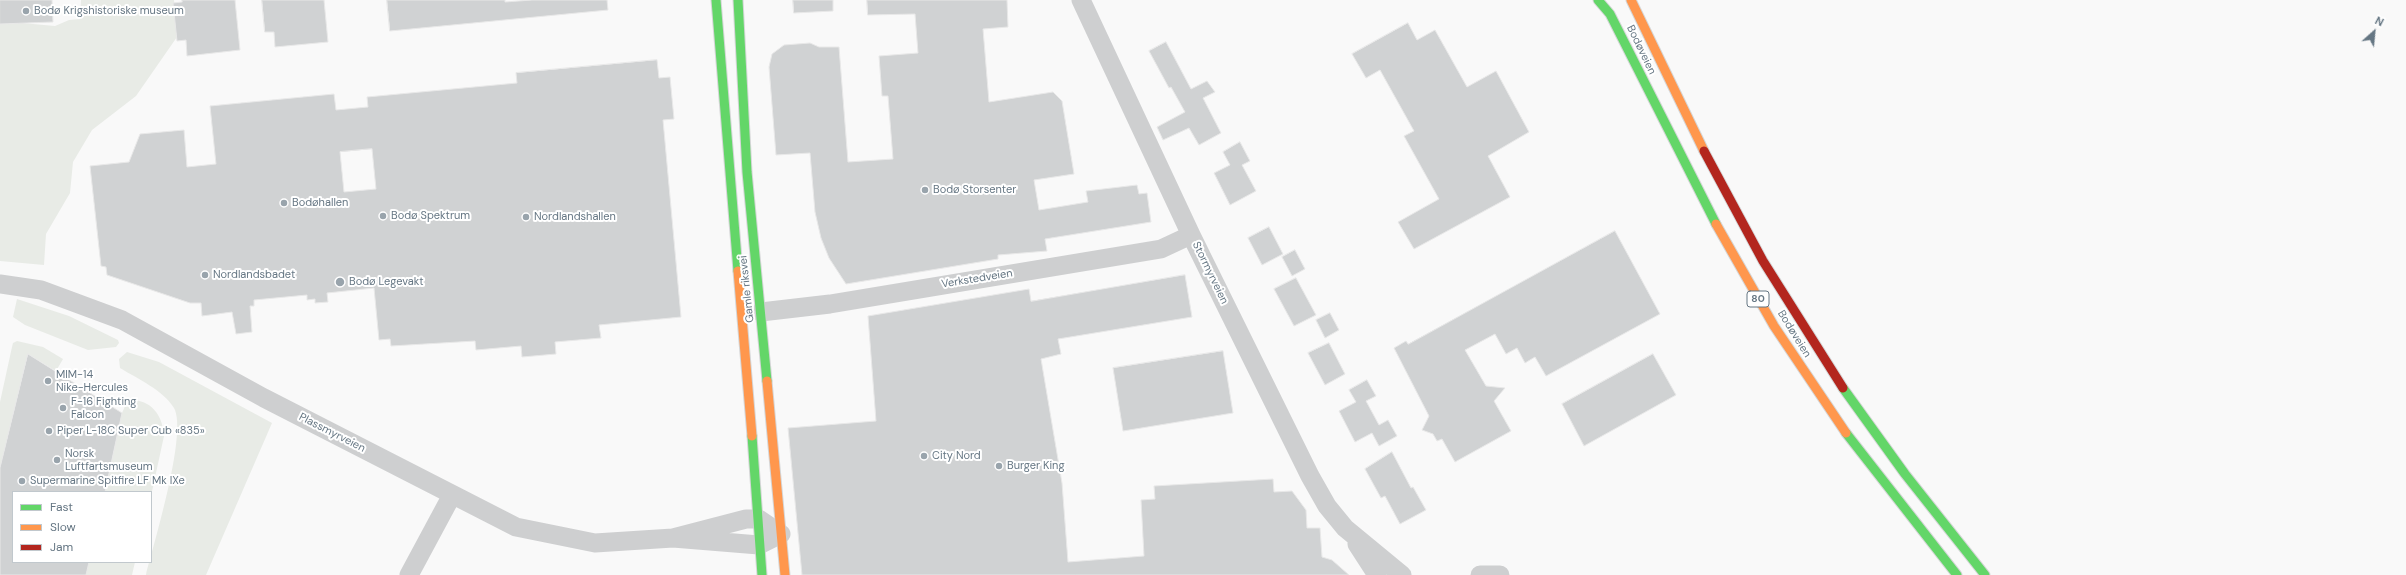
<!DOCTYPE html>
<html>
<head>
<meta charset="utf-8">
<style>
	body { margin:0 }
	#map { position:relative; width:2406px; height:575px; overflow:hidden; background:#f9f9f9; font-family:"DM Sans",sans-serif }
	canvas { display:block }
	.legend { position:absolute; left:12px; top:491px; width:140px; height:72px; box-sizing:border-box; background:#fff; border:1px solid #c1c8cd; margin:0; padding:5px 7px; list-style:none; font-size:12px; color:#657683 }
	.legend li { display:flex; align-items:center; gap:8px; height:20px }
	.legend b { width:20px; border:1px solid #c1c8cd }
	.north { position:absolute; left:2354px; top:12px; width:40px; height:40px; -webkit-text-stroke:3px #fff; paint-order:stroke; rotate:27deg; font-size:11px; font-weight:700; line-height:16px; text-align:center; color:#657683 }
	.north::after { content:''; display:block; margin:auto; width:14px; height:18px; background:#657683; clip-path:polygon(50% 0,100% 100%,50% 72%,0 100%) }
</style>
</head>
<body>
<div id="map">
<canvas width="2406" height="575"></canvas>
<ul class="legend">
<li><b style="height:5px;background:#63d668"></b>Fast</li>
<li><b style="height:5px;background:#ff974d"></b>Slow</li>
<li><b style="height:5px;background:#b3261e"></b>Jam</li>
</ul>
<div class="north">N</div>
</div>
<script>
const c = document.querySelector('canvas').getContext('2d');
c.lineJoin = 'round';
function fill(path, color) { c.fillStyle = color; c.fill(path, 'evenodd'); }
function trace(path, color, width, dash) { c.strokeStyle = color; c.lineWidth = width; c.lineCap = dash ? 'butt' : 'round'; c.setLineDash(dash || []); c.stroke(path); }
function write(font, color, halo, rows, align = 'center') {
  c.font = font + ' "DM Sans",sans-serif'; c.lineWidth = 4; c.setLineDash([]); c.textBaseline = 'middle'; c.strokeStyle = halo; c.fillStyle = color; for (const [text, x, y, turn = 0] of rows) {
    c.save(); c.translate(x, y); c.rotate((+turn || 0) * Math.PI / 180); c.textAlign = isNaN(turn) ? turn : align; if (halo) c.strokeText(text, 0, 0); c.fillText(text, 0, 0); c.restore();
  }
}
const green = new Path2D(`
	M 81,0 L 174,0 L 177,37 L 136,96 L 92,130 L 73,162 L 70,193 L 46,234 L 44,265 L 0,261 L 0,21 L 55,26 L 69,20 L 80,19 Z
	M 17,299 L 69,316 L 118,340 L 119,343 L 116,347 L 88,350 L 25,325 L 13,317 Z
	M 17,341 L 43,347 L 63,359 L 56,371 L 28,354 L 0,468 L 0,402 L 12,347 L 13,343 Z
	M 127,352 L 159,362 L 272,423 L 206,575 L 146,575 C 153,546 188,433 174,408 C 163,390 138,379 120,368 L 119,359 Z
	M 134,400 C 154,402 163,418 164,436 L 151,496 L 151,492 L 105,492 L 122,413 L 126,404 Z
	M 89,562 L 135,562 L 132,575 L 86,575 Z`);
const building = new Path2D(`
	M 0,0 L 52,0 L 53,22 L 0,24 Z
	M 182,0 L 235,0 L 240,50 L 187,56 L 186,40 L 177,41 L 173,3 L 182,2 Z
	M 262,0 L 324,0 L 328,42 L 275,47 L 274,32 L 265,32 Z
	M 387,0 L 505,0 L 505,2 L 532,0 L 607,0 L 608,10 L 390,31 Z
	M 793,0 L 833,0 L 833,11 L 794,13 Z
	M 867,0 L 1007,0 L 1008,27 L 983,29 L 989,102 L 1053,92 L 1062,101 L 1074,174 L 1034,180 L 1039,210 L 1088,202 L 1086,191 L 1137,185 L 1139,194 L 1147,193 L 1151,222 L 1045,239 L 1047,251 L 998,255 L 998,259 L 846,284 L 829,258 L 821,238 L 815,212 L 810,153 L 776,155 L 769,67 L 772,54 L 784,45 L 810,43 L 819,47 L 839,47 L 848,162 L 893,159 L 888,96 L 882,96 L 879,56 L 918,53 L 915,14 L 868,15 Z
	M 1408,23 L 1417,40 L 1435,30 L 1467,87 L 1496,71 L 1529,132 L 1488,156 L 1510,197 L 1414,249 L 1398,222 L 1439,199 L 1404,136 L 1414,131 L 1380,70 L 1366,78 L 1352,54 Z
	M 1166,42 L 1191,89 L 1207,81 L 1215,92 L 1203,98 L 1221,133 L 1199,145 L 1189,128 L 1163,140 L 1157,127 L 1185,112 L 1171,87 L 1169,88 L 1149,51 Z
	M 657,60 L 659,78 L 670,77 L 674,119 L 663,120 L 681,317 L 599,325 L 601,338 L 555,342 L 556,354 L 522,357 L 521,346 L 476,350 L 475,341 L 391,346 L 390,339 L 379,340 L 374,288 L 327,293 L 328,302 L 315,303 L 315,299 L 307,300 L 307,295 L 254,300 L 254,306 L 250,306 L 252,332 L 236,334 L 232,312 L 202,316 L 201,303 L 190,303 L 107,275 L 106,267 L 101,266 L 90,166 L 129,162 L 140,134 L 184,130 L 187,167 L 216,164 L 210,106 L 334,94 L 336,110 L 368,107 L 367,97 L 517,83 L 516,73 ZM 372,149 L 376,189 L 344,192 L 340,152 Z
	M 1240,142 L 1250,161 L 1242,165 L 1256,191 L 1230,205 L 1214,173 L 1230,165 L 1223,152 Z
	M 1269,227 L 1283,254 L 1262,265 L 1248,238 Z
	M 1615,231 L 1660,314 L 1546,376 L 1535,357 L 1525,363 L 1517,348 L 1506,354 L 1495,334 L 1465,350 L 1486,386 L 1505,388 L 1494,401 L 1511,431 L 1455,462 L 1442,439 L 1437,441 L 1433,434 L 1422,430 L 1429,416 L 1394,348 L 1406,341 L 1408,344 Z
	M 1295,250 L 1305,269 L 1292,276 L 1282,257 Z
	M 1185,275 L 1192,317 L 1058,339 L 1061,354 L 1041,359 L 1062,483 L 1068,562 L 1144,556 L 1141,500 L 1155,499 L 1154,486 L 1273,479 L 1274,492 L 1292,491 L 1306,510 L 1307,528 L 1320,528 L 1322,557 L 1332,560 L 1349,575 L 802,575 L 788,428 L 876,421 L 868,316 L 1029,289 L 1031,301 Z
	M 1296,278 L 1316,315 L 1294,326 L 1274,289 Z
	M 1330,313 L 1339,330 L 1325,338 L 1316,320 Z
	M 1329,343 L 1345,374 L 1325,385 L 1308,353 Z
	M 1223,351 L 1233,413 L 1123,431 L 1113,368 Z
	M 28,354 L 122,413 L 105,492 L 13,492 L 13,562 L 89,562 L 86,575 L 0,575 L 0,468 Z
	M 1653,354 L 1676,395 L 1584,446 L 1562,404 Z
	M 1367,380 L 1376,396 L 1366,401 L 1379,425 L 1388,420 L 1397,436 L 1379,446 L 1372,433 L 1355,442 L 1339,411 L 1356,402 L 1349,390 Z
	M 1392,452 L 1411,488 L 1413,487 L 1426,510 L 1400,524 L 1385,496 L 1381,498 L 1365,469 Z`);
const street = new Path2D(`
	M 1081,0 L 1191,235 L 1310,476 L 1327,506 L 1345,528 L 1402,575
	M 0,284 L 41,290 L 122,320 L 264,398 L 516,527 L 595,543 L 673,538 L 759,545 L 781,534 L 759,519 L 746,519 L 673,538
	M 761,312 L 830,304 L 1161,249 L 1191,235
	M 1357,544 L 1377,575
	M 409,575 L 452,495
	M 1480,575 L 1500,575`);
const fast = new Path2D(`
	M 716,0 L 738,271
	M 738,0 L 747,172 L 767,381
	M 1598,0 L 1610,14 L 1716,224
	M 1843,388 L 1905,474 L 1985,575
	M 1846,433 L 1957,575
	M 752,436 L 762,575`);
const slow = new Path2D(`
	M 1631,0 L 1704,151
	M 1716,224 L 1774,326 L 1846,433
	M 738,271 L 752,436
	M 767,381 L 785,575`);
const jam = new Path2D(`
	M 1704,151 L 1763,261 L 1843,388`);
const markers = [
	[26,11,4,"#99a4ac"],
	[925,190,4,"#99a4ac"],
	[284,203,4,"#99a4ac"],
	[383,216,4,"#99a4ac"],
	[526,217,4,"#99a4ac"],
	[205,275,4,"#99a4ac"],
	[340,282,5,"#99a4ac"],
	[48,381,4,"#99a4ac"],
	[63,408,4,"#99a4ac"],
	[49,431,4,"#99a4ac"],
	[924,456,4,"#99a4ac"],
	[57,460,4,"#99a4ac"],
	[999,466,4,"#99a4ac"],
	[22,481,4,"#99a4ac"]
];
const shields = [
	[1758,299,22]
];
const shieldNames = [
	["80",1758,299]
];
const poiNames = [
	["Bodø Krigshistoriske museum",34,11],
	["Bodø Storsenter",933,190],
	["Bodøhallen",292,203],
	["Bodø Spektrum",391,216],
	["Nordlandshallen",534,217],
	["Nordlandsbadet",213,275],
	["Bodø Legevakt",349,282],
	["MIM-14",56,375],
	["Nike-Hercules",56,388],
	["F-16 Fighting",71,402],
	["Falcon",71,415],
	["Piper L-18C Super Cub «835»",57,431],
	["Norsk",65,454],
	["Luftfartsmuseum",65,467],
	["City Nord",932,456],
	["Burger King",1007,466],
	["Supermarine Spitfire LF Mk IXe",30,481]
];
const streetNames = [
	["Bodøveien",1641,50,64],
	["Stormyrveien",1210,273,64],
	["Verkstedveien",977,279,-9],
	["Gamle riksvei",747,289,-96],
	["Bodøveien",1794,334,58],
	["Plassmyrveien",332,433,27]
];
fill(green, '#e8ebe6');
fill(building, '#d0d2d3');
trace(building, '#e8e8e8', 1);
trace(fast, '#d5d6d7', 11);
trace(slow, '#d5d6d7', 11);
trace(jam, '#d5d6d7', 11);
trace(street, '#cecfd0', 19);
trace(fast, '#63d668', 9);
trace(slow, '#ff974d', 9);
trace(jam, '#b3261e', 9);
for (const [x, y, r, color] of markers) { const dot = new Path2D(); dot.arc(x, y, r, 0, 2 * Math.PI); c.fillStyle = color; c.fill(dot); trace(dot, '#fff', 1.5); }
for (const [x, y, w] of shields) { const box = new Path2D(); box.roundRect(x - w / 2, y - 8, w, 16, 3); c.fillStyle = '#fff'; c.fill(box); trace(box, '#657683', 1); }
write('bold 10px', '#657683', null, shieldNames);
write('11px', '#657683', '#fff', poiNames, 'left');
write('11px', '#657683', '#fff', streetNames);
</script>
</body>
</html>
